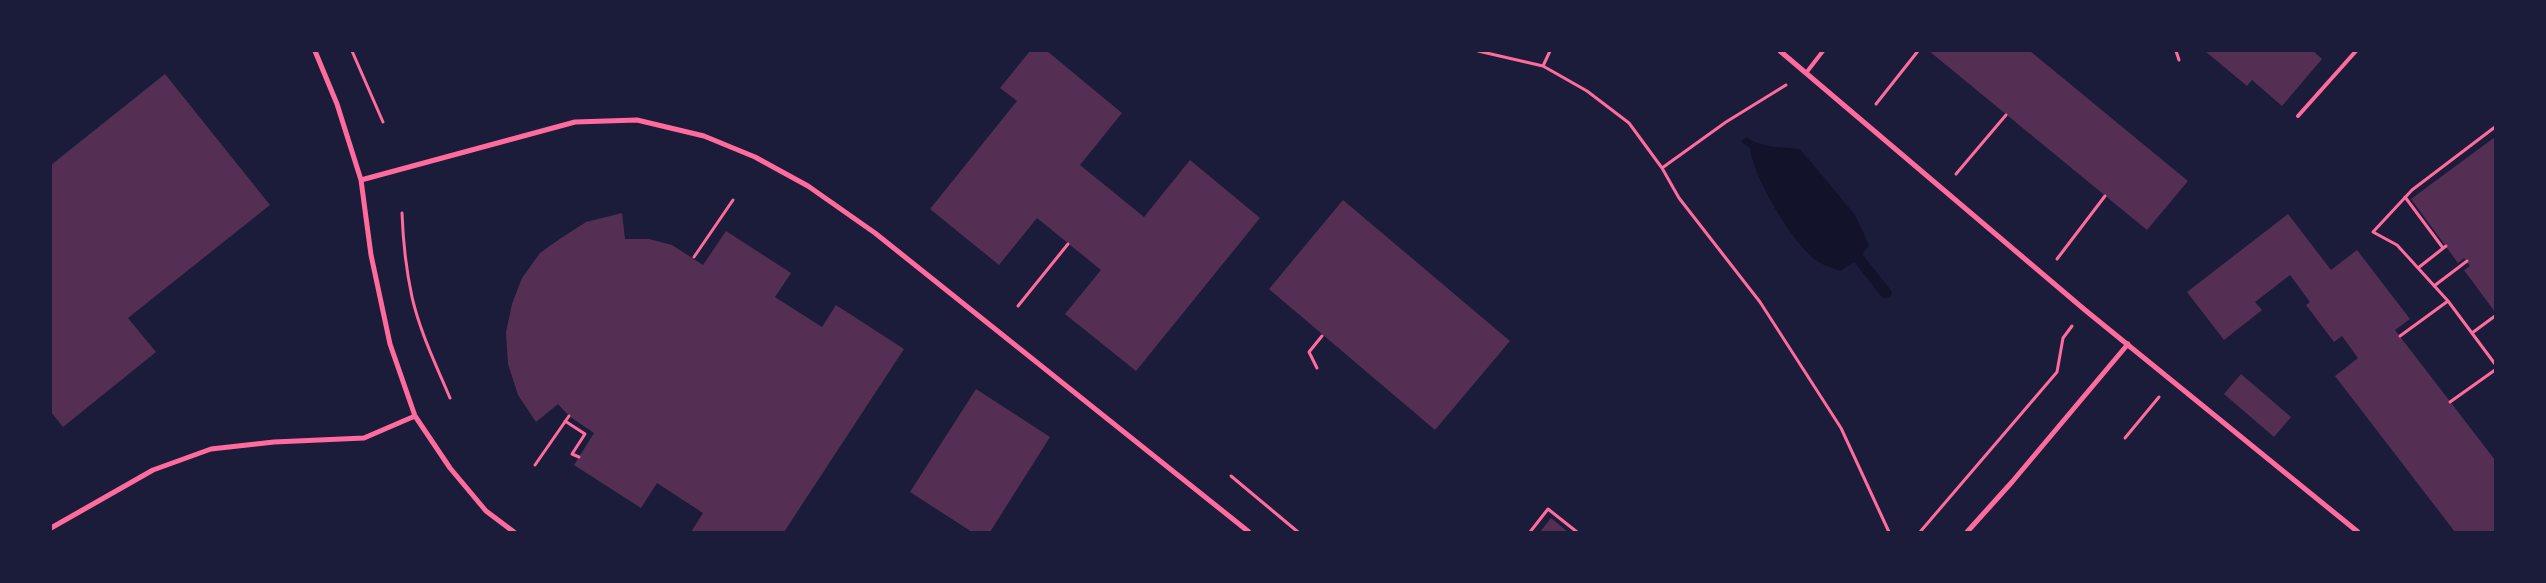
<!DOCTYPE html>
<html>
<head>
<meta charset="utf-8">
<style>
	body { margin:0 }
	#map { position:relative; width:2546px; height:583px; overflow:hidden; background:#1b1b3a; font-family:Signika,sans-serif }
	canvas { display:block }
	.frame { position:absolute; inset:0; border:52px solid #1b1b3a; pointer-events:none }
</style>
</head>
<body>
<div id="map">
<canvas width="2546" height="583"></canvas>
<div class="frame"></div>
</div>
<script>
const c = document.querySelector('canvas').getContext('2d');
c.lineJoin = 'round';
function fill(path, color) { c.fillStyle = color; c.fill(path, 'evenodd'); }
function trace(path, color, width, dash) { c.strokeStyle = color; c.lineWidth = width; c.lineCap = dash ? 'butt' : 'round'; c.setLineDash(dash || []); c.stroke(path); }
const water = new Path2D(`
	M 1746,137 C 1761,148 1781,147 1800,149 L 1855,215 L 1869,245 L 1859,259 L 1840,271 C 1834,268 1825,266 1819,262 C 1794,247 1753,177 1750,148 L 1741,142 Z`);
const stream = new Path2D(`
	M 1859,259 L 1886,293`);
const building = new Path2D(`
	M 1030,51 L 1047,51 L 1122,113 L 1080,165 L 1144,217 L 1190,160 L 1260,218 L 1136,371 L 1065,314 L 1101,270 L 1037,218 L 999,265 L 930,209 L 1017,101 L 1000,88 Z
	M 1929,51 L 2030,51 L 2188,181 L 2147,230 Z
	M 2205,51 L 2313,51 L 2322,59 L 2282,106 L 2252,80 L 2247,86 Z
	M 165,74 L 270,205 L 128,318 L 156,352 L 63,427 L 51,412 L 51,165 Z
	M 2495,137 L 2495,312 L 2464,270 L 2470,266 L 2464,258 L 2458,263 L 2411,199 Z
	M 1343,200 L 1510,341 L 1435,430 L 1269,289 Z
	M 622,213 L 625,239 L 649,239 L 672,245 L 703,265 L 726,231 L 791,273 L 775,297 L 822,327 L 836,305 L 904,349 L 784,532 L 691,532 L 703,513 L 657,483 L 641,508 L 574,465 L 594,433 L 569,416 L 558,404 L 536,422 L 518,395 L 508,364 L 506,332 L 512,304 L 522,278 L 540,253 L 561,238 L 586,222 Z
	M 2288,214 L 2331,270 L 2357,250 L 2410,319 L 2395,330 L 2495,460 L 2495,532 L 2455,532 L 2335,376 L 2358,358 L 2342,336 L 2334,342 L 2306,305 L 2310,302 L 2290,275 L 2255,302 L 2262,310 L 2224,340 L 2187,292 Z
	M 2241,374 L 2291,417 L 2274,437 L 2224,394 Z
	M 976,389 L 1050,437 L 990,532 L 972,532 L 910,492 Z
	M 1551,518 L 1568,532 L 1540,532 Z`);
const path = new Path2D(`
	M 352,51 L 383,122
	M 1478,51 L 1543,66 L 1587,91 L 1629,123 L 1662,168 L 1679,198 L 1760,302 L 1841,428 L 1889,532
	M 2176,51 L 2179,60
	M 1543,66 L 1550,51
	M 1876,104 L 1918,51
	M 2495,127 L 2412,190 L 2373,232 L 2397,245 L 2418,268 L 2448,301 L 2495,364
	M 1662,168 L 1726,122 L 1786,85
	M 1956,174 L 2006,115
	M 2405,197 L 2443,248
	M 402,213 C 403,241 406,269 412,297 C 420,332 436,365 450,398
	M 694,257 L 733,200
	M 2057,259 L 2105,196
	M 2418,268 L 2446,246
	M 2434,286 L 2467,261
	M 1018,306 L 1068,244
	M 2472,333 L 2495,316
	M 2400,336 L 2448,301
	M 1317,368 L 1309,352 L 1322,336
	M 2450,402 L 2495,370
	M 565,421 L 585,434 L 572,454 L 579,457
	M 2125,438 L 2159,397
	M 535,465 L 569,416
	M 1231,476 L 1298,532
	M 1530,532 L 1548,509 L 1577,532
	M 1920,532 L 2057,372 L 2063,338 L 2072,326`);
const service = new Path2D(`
	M 1806,73 L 1823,51
	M 2298,116 L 2356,51`);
const minor = new Path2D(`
	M 315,51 L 337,104 L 361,180 L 371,255 L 390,344 L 415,416 L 450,468 L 486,511 L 514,532
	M 1780,51 L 2085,310 L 2358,532
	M 361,180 L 575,122 L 637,120 L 704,136 L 755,157 L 808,186 L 875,233 L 1249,532
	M 51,528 L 153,470 L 211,449 L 274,442 L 364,438 L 415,416
	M 1967,532 L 2012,482 L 2128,344`);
fill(water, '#12122b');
trace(stream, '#12122b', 11);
fill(building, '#542f53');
trace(path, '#ff6b9d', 3);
trace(service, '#ff6b9d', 4);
trace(minor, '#ff6b9d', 5);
</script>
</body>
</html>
